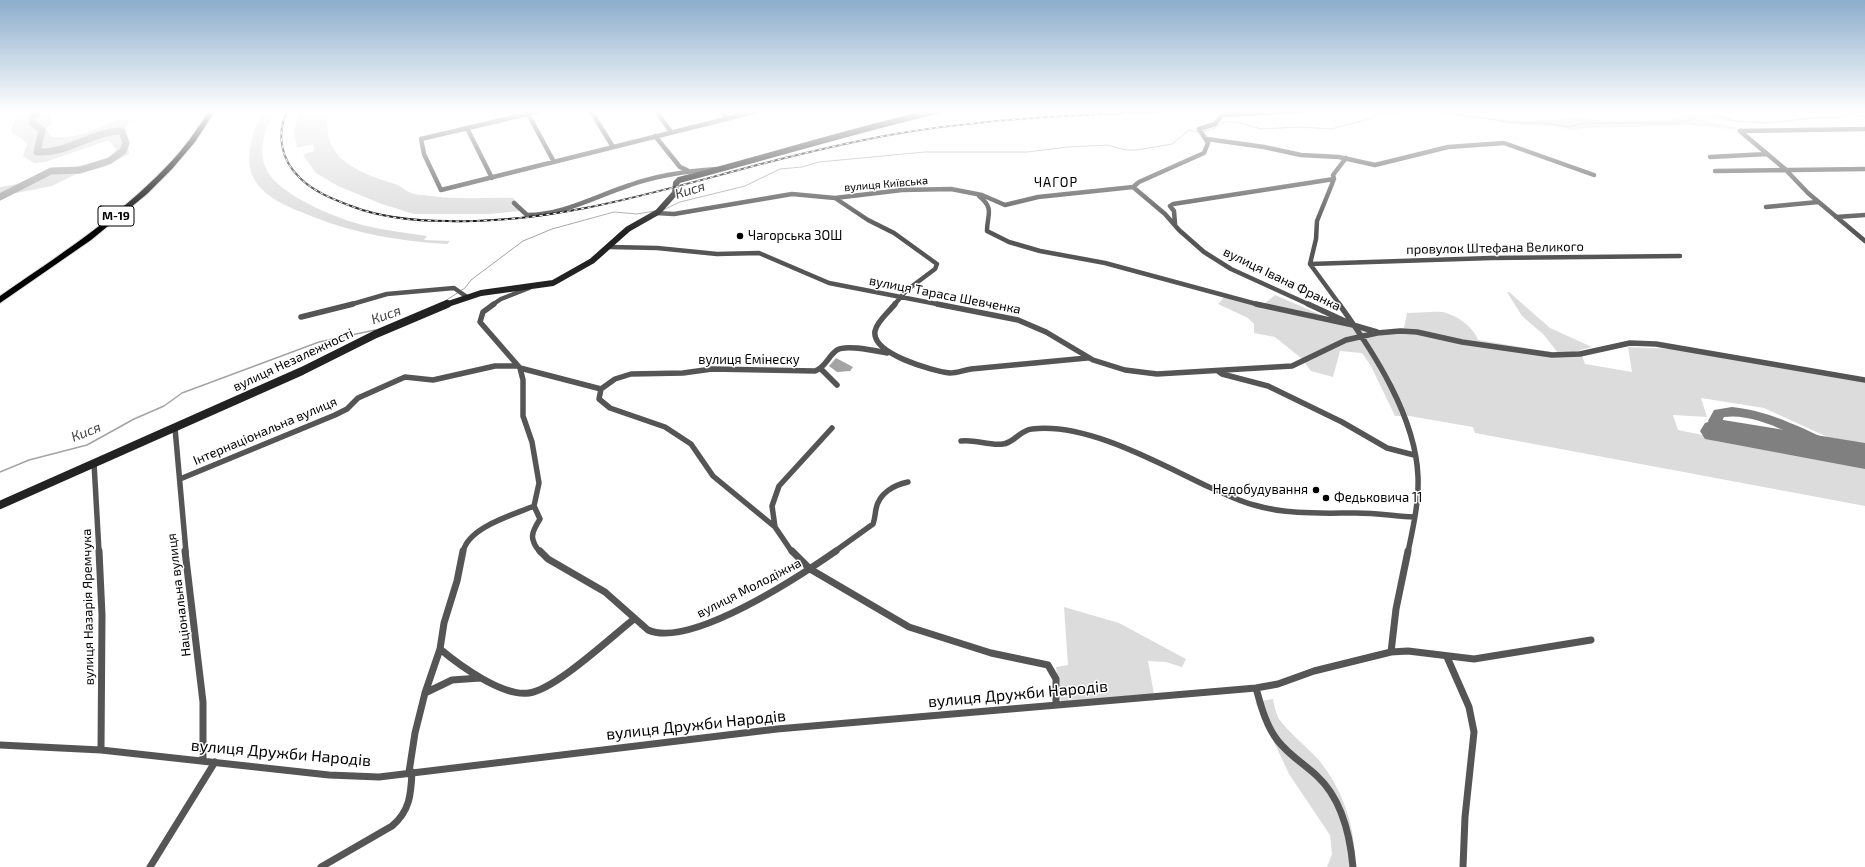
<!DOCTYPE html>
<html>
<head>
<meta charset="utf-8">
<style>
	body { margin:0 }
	canvas { display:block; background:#fff }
</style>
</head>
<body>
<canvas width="1865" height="867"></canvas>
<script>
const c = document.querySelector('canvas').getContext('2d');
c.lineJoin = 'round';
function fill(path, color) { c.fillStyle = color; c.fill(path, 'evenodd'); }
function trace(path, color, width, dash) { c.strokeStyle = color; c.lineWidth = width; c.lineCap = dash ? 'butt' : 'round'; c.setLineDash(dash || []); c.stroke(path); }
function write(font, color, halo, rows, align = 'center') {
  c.font = font + ' "Exo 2",sans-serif'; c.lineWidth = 3; c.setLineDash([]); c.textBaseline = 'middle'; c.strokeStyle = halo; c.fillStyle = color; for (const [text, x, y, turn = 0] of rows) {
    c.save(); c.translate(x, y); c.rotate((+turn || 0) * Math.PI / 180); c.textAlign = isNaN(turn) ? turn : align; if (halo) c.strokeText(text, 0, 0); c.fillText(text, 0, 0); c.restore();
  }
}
const green = new Path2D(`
	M 20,111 L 49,111 L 52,123 L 46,129 L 52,137 C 63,138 74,137 86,133 C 100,129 114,117 130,120 L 124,130 L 127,139 L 129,154 L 104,167 L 74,175 L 52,186 L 11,194 L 0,198 L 0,187 L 17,184 L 47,172 L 104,161 L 111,158 L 116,149 L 109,140 L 45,162 L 34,163 L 23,156 L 27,144 L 20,137 L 12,133 L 11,129 Z
	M 265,111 L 276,111 C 266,126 258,147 265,166 C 274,194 340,220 367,226 C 387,231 408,233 427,236 L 424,240 L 450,241 L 447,244 C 400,241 355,234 311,216 C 281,204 243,190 250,150 C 252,134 255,123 265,111 Z
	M 300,111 L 329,111 C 319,159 358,172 395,184 C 401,186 404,189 407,191 C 413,195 424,195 431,196 C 459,200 486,197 513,198 L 517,202 L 519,211 L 489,214 L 414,214 L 382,204 L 338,186 L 316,173 L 303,155 L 314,151 L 313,144 L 297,148 L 294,130 Z
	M 1390,111 L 1451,111 L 1468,115 L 1523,122 L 1577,118 L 1612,121 L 1668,120 L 1699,113 L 1719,115 L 1736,120 L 1736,122 L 1715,119 L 1707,121 L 1744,129 L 1744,130 L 1691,125 L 1586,128 L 1573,130 L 1554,126 L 1515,125 L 1493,120 L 1472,119 L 1454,115 L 1427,113 L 1393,114 Z
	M 1507,292 L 1509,292 L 1550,328 L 1592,347 L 1580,350 L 1585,364 L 1632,372 L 1628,347 L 1674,349 L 1865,382 L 1865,445 L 1832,439 L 1764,408 L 1701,398 L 1707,417 L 1673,415 L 1678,430 L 1712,437 L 1715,441 L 1865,467 L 1865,506 L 1475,433 L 1473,427 L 1409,416 L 1395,416 L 1371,366 L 1362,353 L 1340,351 L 1333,377 L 1311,371 L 1301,358 L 1275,337 L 1254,333 L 1254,324 L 1248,318 L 1218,304 L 1224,297 L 1264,304 L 1275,295 L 1335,321 L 1372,333 L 1404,328 L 1407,313 C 1418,313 1431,311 1442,312 C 1455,314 1474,327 1478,340 L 1558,353 L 1544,335 L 1522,316 Z
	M 1064,607 L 1119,623 L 1186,659 L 1182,667 L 1166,662 L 1148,661 L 1154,694 L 1061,703 L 1056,667 L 1068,665 Z
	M 1273,699 C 1274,705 1276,714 1279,719 C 1290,734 1306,746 1318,759 C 1343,789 1356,828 1355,867 L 1327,867 L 1332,854 L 1330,835 L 1289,774 L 1255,702 Z`);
const water = new Path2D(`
	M 836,358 L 853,367 L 850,371 L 837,372 L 829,366 Z`);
const streamFar1 = new Path2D(`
	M 1433,111 L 1509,122 L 1546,123 L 1568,127 L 1584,123 L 1673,123 L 1691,120 L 1701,113 L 1721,116 L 1732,121 L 1768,123 L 1815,118 L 1836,118 L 1851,114 L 1865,117
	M 1202,132 L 1215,128 L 1224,122 L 1238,122 L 1261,129 L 1299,127 L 1331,129 L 1366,120 L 1378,114 L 1428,111
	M 663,210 L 680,202 L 745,186 L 780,169 L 802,167 L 819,162 L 925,152 L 1027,152 L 1068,147 L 1107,145 L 1126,150 L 1137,150 L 1172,144 L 1189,130 L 1199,132
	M 445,301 L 465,288 L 471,280 L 523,241 L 552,229 L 614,212 L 637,214 L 655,211`);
const stream = new Path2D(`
	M 0,472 L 29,460 L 87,445 L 134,419 L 164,406 L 182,393 L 319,342 L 375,330`);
const river = new Path2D(`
	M 0,197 L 51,171 L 80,170 L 109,161 L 123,151 L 126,143 L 122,131 C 92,131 68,154 37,152 L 42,130 L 32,123 L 32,118 L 40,111`);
const taxiway = new Path2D(`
	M 1732,407 C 1772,411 1808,431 1845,448 L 1847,452 L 1845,456 L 1840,457 L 1835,456 C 1804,441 1759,412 1724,417 L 1722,421 L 1728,431 L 1726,434 L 1721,436 L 1716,434 L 1708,421 L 1714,410 Z`);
const runway = new Path2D(`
	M 1717,419 L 1865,443 L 1865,469 L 1705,439 L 1700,431 L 1705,423 Z`);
const streetFar2 = new Path2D(`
	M 540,111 L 421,139 L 424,154 L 441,190 L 758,111
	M 591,111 L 613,147
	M 656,111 L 671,132
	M 721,111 L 727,119
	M 528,114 L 554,162
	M 467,128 L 492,178
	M 1740,131 L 1785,169 L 1808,193 L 1865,241
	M 1740,131 L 1865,129
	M 655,136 L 680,167 L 687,170
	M 1207,139 L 1264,147 L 1301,155 L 1339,157 L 1375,165 L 1448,147 L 1504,143 L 1594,175
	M 1710,157 L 1767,154
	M 1715,171 L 1865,169
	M 1133,187 L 1165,214 L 1179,230 L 1204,252 L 1231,269 L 1310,305
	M 979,196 C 995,209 987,214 987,231 L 1009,242 L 1040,251 L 1105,263 L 1260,305
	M 835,198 L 868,220 L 894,233 L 937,264 L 935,269 L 907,290 L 894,305
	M 514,203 L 527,215 C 563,215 596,196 630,185 C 658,175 687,171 717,169
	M 1766,207 L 1818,202
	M 656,213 L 674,214 L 792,194 L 835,198 L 902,190 L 951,189 L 982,195 L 1005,205 L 1038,197 L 1133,187 L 1139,182 L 1204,153 L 1208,143 L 1199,129 L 1215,124 L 1222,115 L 1303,111
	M 1836,217 L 1865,215
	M 1175,224 L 1174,211 L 1170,206 L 1173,204 L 1334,179
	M 610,247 L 657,248 L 717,254 L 759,253 L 829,283 L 942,305
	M 1310,264 L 1491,258 L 1680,256
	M 349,305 L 387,294 L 454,288 L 467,297
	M 492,305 L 501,299 L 529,288
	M 1340,305 L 1310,264 L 1316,239 L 1317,221 L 1334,179 L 1333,175 L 1346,158`);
const streetFar1 = new Path2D(`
	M 494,304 L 483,312 L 480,322 L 520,368 L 601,389 L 599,399 L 610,408 L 665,427 L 691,444 L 713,476 L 775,527 L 792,552
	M 895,304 C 889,312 877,321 875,331 C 871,354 933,371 950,373 C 957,373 964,370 971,369 L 1087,358
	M 937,304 L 1018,320 L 1046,332 L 1093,360 L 1125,370 L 1157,374 L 1292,366 L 1346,340 L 1377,333 L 1400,331 L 1417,332 L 1462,342 L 1552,355 L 1580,354 L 1630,343 L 1656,344 L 1865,380
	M 1256,304 L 1353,325 L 1377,332
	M 1308,304 L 1347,322
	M 1339,304 C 1373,351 1416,417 1418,477 C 1419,502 1413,528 1408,552
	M 301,317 L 353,304
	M 520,368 L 523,380 L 523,416 L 532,442 L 539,483 L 534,506 L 540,519 C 531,533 529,539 540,552
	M 821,369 L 837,385
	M 1218,371 L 1222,374 L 1268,386 L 1342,422 L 1387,448 L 1414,455
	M 601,389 L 615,379 L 631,374 L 683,373 L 712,369 L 815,371 C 826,367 828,356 837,350 C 846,344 876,351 887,353
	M 175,428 L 186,552
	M 961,441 C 975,439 989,446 1003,444 C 1014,443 1020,430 1032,429 C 1087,422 1160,464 1209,487 C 1224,493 1238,501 1254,505 C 1288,515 1322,513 1356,513 C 1376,513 1395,516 1414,517
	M 94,463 L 99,552
	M 180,479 L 335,415 L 347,409 L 358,398 L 405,377 L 433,380 L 495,366 L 518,366
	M 775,527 L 772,506 L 779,486 L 832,428
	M 463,552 C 468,527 513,515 534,506
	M 834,552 L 873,524 C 875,519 875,514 876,509 C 879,493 894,485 908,482`);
const street = new Path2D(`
	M 99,551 L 102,615 L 101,750
	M 185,551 L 203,702 L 203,760
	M 540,551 L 548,559 L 605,592 L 648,630 C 690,649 800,576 836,551
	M 792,551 L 810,569 L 909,627 L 991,653 L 1048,665 L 1056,679 L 1056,705
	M 440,649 C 459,665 503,697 529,693 C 556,689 611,637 634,619
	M 1391,652 L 1396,609 L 1408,551
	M 1447,657 L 1469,707 L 1474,732 L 1465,817 L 1463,867
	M 1256,688 C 1261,706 1266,726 1278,741 C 1289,755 1304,764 1317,776 C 1342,799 1350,834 1353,867
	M 425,693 L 452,680 L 480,678
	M 0,745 L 101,750 L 329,775 L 379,777 L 777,729 L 1256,688 L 1278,684 L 1314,671 L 1391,652 L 1408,651 L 1474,659 L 1591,640
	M 409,772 L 415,733 L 425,693 L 440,649 L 444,623 L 457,581 L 463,551
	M 150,867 L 215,762
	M 321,867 L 392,826 C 410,811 411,794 412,772`);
const secondaryFar1 = new Path2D(`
	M 445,305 L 481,293 L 553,283 L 592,261 L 628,229 L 658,212 L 675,193 L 676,183 L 679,180 C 765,158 850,131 937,111`);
const secondary = new Path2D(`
	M 0,505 L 302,371 L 376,334 L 447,304`);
const highway = new Path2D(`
	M 209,111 L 215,111 L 195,142 L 172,169 L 147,194 L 91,240 L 0,303 L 0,296 C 58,256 117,218 166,167 C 183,150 196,131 209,111 Z`);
const rail = new Path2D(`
	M 287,111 C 276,135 281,160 300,178 C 314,192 333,199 351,206 C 382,218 415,221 448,221 C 557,224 661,190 765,163 C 808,152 851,142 895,134 C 990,118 1087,114 1183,111`);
const markers = [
	[740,236,4,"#000"],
	[1316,490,4,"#000"],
	[1326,498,4,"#000"]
];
const farStreetnames = [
	["вулиця Київська",886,184,-5]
];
const shields = [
	[116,216,36]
];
const shieldNames = [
	["М-19",116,216]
];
const farQuarternames = [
	["ЧАГОР",1056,183]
];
const poiNames = [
	["Чагорська ЗОШ",748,236],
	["Недобудування",1308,490,"right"],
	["Федьковича 11",1334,498]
];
const streetNames = [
	["провулок Штефана Великого",1495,248,-1],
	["вулиця Івана Франка",1282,279,26],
	["вулиця Тараса Шевченка",945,295,11],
	["вулиця Незалежності",293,360,-25],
	["вулиця Емінеску",749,360],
	["Інтернаціональна вулиця",265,431,-23],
	["вулиця Молодіжна",749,588,-27],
	["Національна вулиця",179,595,-97],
	["вулиця Назарія Яремчука",88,607,-91]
];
const waterNames = [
	["Кися",690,190,-17],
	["Кися",386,315,-20],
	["Кися",86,432,-22]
];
const nearStreetnames = [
	["вулиця Дружби Народів",1018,694,-5],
	["вулиця Дружби Народів",696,725,-6],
	["вулиця Дружби Народів",281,753,5]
];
fill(green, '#dcdcdc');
fill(water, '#a3a3a3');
trace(streamFar1, '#a3a3a3', 1);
trace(stream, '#a3a3a3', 1.5);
trace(river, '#a3a3a3', 7);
fill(taxiway, '#808080');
fill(runway, '#808080');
trace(highway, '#dbdbdb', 2);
trace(streetFar2, '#555', 4.5);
trace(streetFar1, '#555', 5.5);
trace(street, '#555', 7);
trace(secondaryFar1, '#222', 6);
trace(secondary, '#222', 8);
fill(highway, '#000');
trace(rail, '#000', 2);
trace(rail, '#fff', 1, [3.5]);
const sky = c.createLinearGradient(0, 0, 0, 232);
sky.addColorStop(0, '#8cadcc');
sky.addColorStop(0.48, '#fff');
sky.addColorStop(1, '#ffffff00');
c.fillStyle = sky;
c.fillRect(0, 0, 1865, 232);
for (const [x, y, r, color] of markers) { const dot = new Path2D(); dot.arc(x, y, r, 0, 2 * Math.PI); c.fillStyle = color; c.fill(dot); trace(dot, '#fff', 1.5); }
write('11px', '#000', '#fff', farStreetnames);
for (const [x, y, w] of shields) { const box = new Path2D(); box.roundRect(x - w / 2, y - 10, w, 20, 3); c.fillStyle = '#fff'; c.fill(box); trace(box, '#000', 1); }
write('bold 12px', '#000', null, shieldNames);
c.letterSpacing = '1px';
write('13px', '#000', '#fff', farQuarternames);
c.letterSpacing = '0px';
write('13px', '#000', '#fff', poiNames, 'left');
write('13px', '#000', '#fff', streetNames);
write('italic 14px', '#444', '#fff', waterNames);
write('16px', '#000', '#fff', nearStreetnames);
</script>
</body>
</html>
